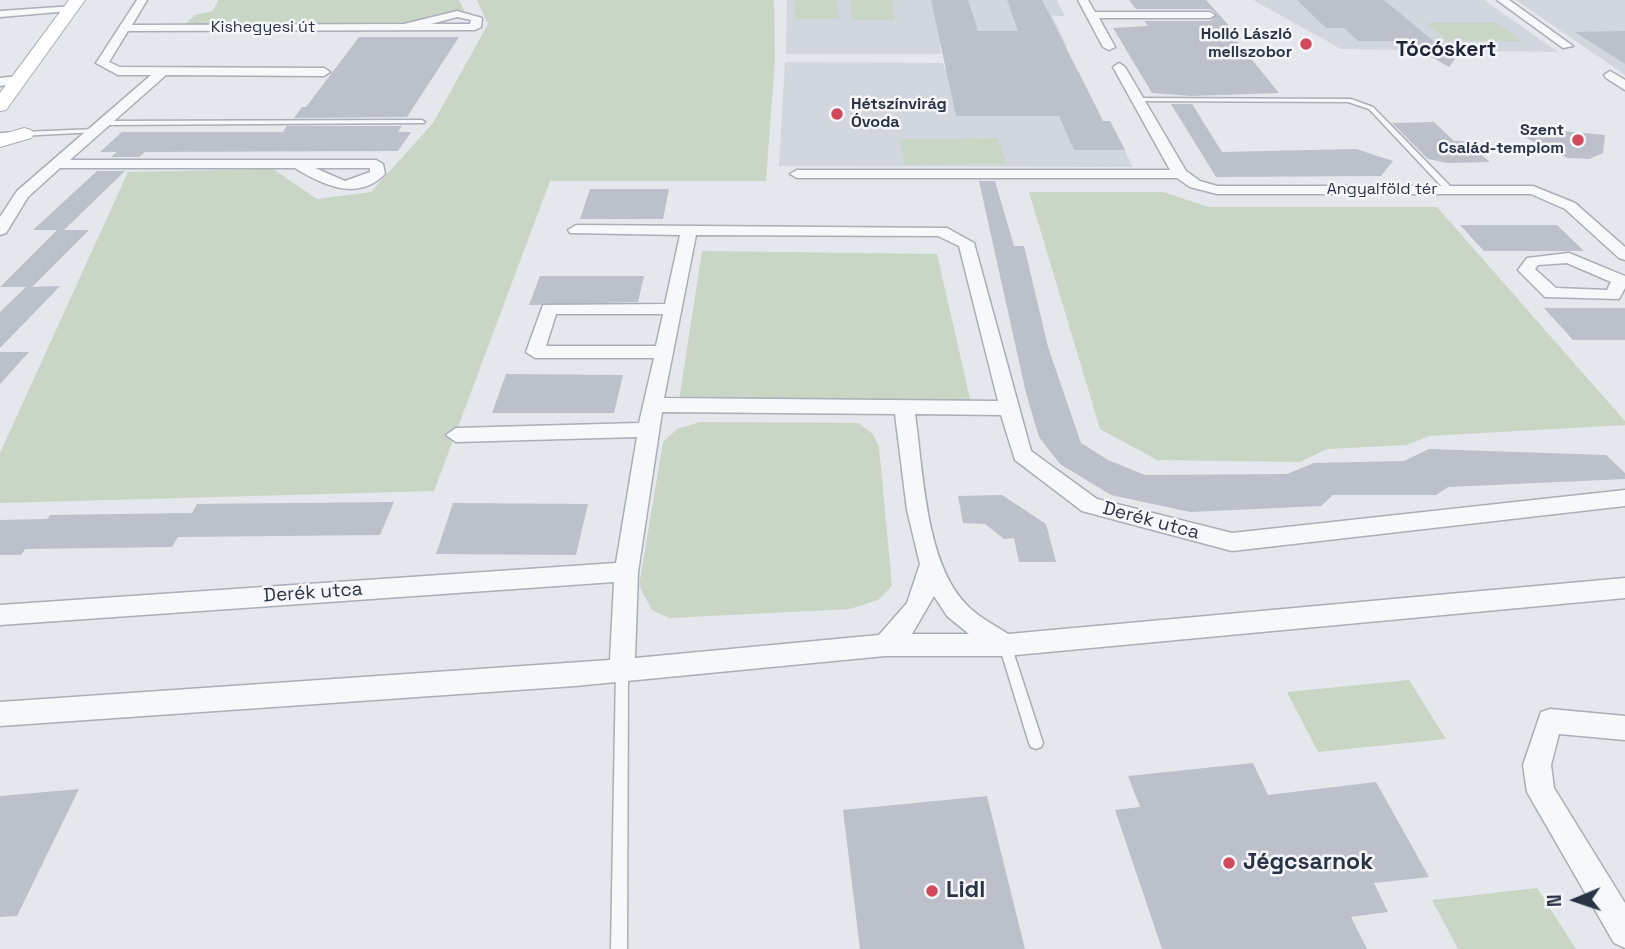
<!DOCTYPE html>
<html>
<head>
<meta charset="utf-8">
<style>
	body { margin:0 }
	#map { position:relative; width:1625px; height:949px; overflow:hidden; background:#e4e7ec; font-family:"Space Grotesk",sans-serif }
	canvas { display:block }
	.north { position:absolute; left:1541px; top:865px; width:70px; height:70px; -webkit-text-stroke:5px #f4f6f9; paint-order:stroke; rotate:268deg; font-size:19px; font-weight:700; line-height:28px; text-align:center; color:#2b3445 }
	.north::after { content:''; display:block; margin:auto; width:24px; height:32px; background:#2b3445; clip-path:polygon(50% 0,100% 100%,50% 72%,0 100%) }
</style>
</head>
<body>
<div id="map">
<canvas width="1625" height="949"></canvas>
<div class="north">N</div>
</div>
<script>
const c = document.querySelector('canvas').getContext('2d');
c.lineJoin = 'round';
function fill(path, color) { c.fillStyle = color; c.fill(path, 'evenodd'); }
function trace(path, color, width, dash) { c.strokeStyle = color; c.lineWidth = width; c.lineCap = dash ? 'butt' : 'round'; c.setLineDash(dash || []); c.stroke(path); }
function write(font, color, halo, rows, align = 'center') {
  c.font = font + ' "Space Grotesk",sans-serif'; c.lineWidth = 5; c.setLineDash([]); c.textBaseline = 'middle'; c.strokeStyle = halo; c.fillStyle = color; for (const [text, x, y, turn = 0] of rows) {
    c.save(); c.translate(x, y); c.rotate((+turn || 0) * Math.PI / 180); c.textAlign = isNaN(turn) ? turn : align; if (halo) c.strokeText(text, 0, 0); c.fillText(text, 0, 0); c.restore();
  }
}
const built = new Path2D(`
	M 787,0 L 1057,0 L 1065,16 L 1052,16 L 1067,46 L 940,46 L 941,54 L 786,54 Z
	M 1253,0 L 1484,0 L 1558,52 L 1341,49 Z
	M 1516,0 L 1625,0 L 1625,75 Z
	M 785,62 L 943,63 L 945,70 L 1078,70 L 1101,116 L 1087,116 L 1089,121 L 1110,121 L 1133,167 L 779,166 Z`);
const green = new Path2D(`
	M 218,0 L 459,0 L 467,16 L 457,14 L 402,28 L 181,28 L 195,15 L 213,11 Z
	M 477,0 L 774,0 L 775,58 L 766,181 L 550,181 L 434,491 L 0,503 L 0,453 L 128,172 L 273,169 L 317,199 L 371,192 L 433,123 L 488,24 Z
	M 795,0 L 837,0 L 839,19 L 794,19 Z
	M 850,0 L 892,0 L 895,20 L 852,20 Z
	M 1425,23 L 1497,23 L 1522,41 L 1448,41 Z
	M 998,138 L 1006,164 L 905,165 L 900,139 Z
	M 1029,192 L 1163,192 L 1208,207 L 1437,207 L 1625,421 L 1625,425 L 1429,436 L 1407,445 L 1327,449 L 1300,462 L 1157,460 L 1100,429 Z
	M 702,251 L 937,254 L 971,403 L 679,400 Z
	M 700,422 L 858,423 L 873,434 L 879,447 L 892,586 L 878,600 L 850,609 L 669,618 L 652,610 L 639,586 L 663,442 L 677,429 Z
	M 1409,680 L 1446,739 L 1318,752 L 1287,692 Z
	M 1537,888 L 1576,949 L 1458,949 L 1432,900 Z`);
const building = new Path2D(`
	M 931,0 L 968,0 L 978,31 L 1018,31 L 1007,0 L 1042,0 L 1103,121 L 1110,121 L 1125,150 L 1074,150 L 1059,116 L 956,116 Z
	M 1129,0 L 1206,0 L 1241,39 L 1236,40 L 1279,93 L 1191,96 L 1152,93 L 1113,28 L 1148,26 L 1144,21 L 1210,21 L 1217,14 L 1210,9 L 1136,9 Z
	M 1297,0 L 1384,0 L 1455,59 L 1449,67 L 1404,41 L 1358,41 L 1344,28 L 1326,28 Z
	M 1625,31 L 1625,64 L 1575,32 Z
	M 359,37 L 459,37 L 407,117 L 294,118 L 302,107 L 306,107 Z
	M 1171,104 L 1192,104 L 1222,152 L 1356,149 L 1393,161 L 1381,176 L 1216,177 Z
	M 1434,122 L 1454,141 L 1466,141 L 1490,162 L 1448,163 L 1428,159 L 1392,123 Z
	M 287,126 L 402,126 L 398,132 L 411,132 L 398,151 L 145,152 L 139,157 L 111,157 L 117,152 L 100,152 L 122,132 L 283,132 Z
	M 1552,130 L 1605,135 L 1603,153 L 1589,159 L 1567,158 L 1520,135 Z
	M 97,171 L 125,171 L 64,230 L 33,230 Z
	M 979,181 L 995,181 L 1014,246 L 1024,246 L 1048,347 L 1081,443 L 1108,460 L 1145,475 L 1287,474 L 1314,463 L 1404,461 L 1429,449 L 1606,455 L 1625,473 L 1625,479 L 1448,487 L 1436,495 L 1333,495 L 1321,506 L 1190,512 L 1111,495 L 1060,464 L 1039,437 L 1026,393 Z
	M 590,189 L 669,189 L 663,219 L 580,219 Z
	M 1460,225 L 1557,225 L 1584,251 L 1484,251 Z
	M 57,230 L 89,230 L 32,287 L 0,287 Z
	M 540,276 L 644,276 L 638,302 L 529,305 Z
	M 60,286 L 35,312 L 0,348 L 0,312 L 26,287 Z
	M 1544,308 L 1625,308 L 1625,340 L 1573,340 Z
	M 0,352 L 29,352 L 0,384 Z
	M 506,374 L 623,375 L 614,413 L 492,413 Z
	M 1002,495 L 1046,524 L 1056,562 L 1019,562 L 1014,538 L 1004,539 L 985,524 L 963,523 L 958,496 Z
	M 394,502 L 380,535 L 178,537 L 172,547 L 25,549 L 21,555 L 0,555 L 0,520 L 47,519 L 50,515 L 192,513 L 197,504 Z
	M 453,503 L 588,504 L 576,555 L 436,554 Z
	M 1253,763 L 1268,795 L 1376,782 L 1429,877 L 1374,883 L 1388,912 L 1351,917 L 1367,949 L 1162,949 L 1115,810 L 1140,807 L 1128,776 Z
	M 79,789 L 17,916 L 0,917 L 0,796 Z
	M 987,796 L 1025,949 L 860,949 L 843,810 Z`);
const lane = new Path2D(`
	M 1136,98 L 1351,99 L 1373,107 L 1454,190 L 1447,192 L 1369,109 L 1348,102 L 1138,101 L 1136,100 Z
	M 422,120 L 425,122 L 424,123 L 104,125 L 101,123 L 104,121 Z
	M 95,129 L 98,131 L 97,132 L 0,137 L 0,133 Z
	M 1005,640 L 1009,641 L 1011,645 L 1043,743 L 1041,747 L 1036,749 L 1031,747 L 1029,743 L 999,645 L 1001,641 Z
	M 622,664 L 626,666 L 628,670 L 627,949 L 611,949 L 616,670 L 618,666 Z`);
const street = new Path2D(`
	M 137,0 L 147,0 L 132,25 L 404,24 L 457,11 L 482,18 L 481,27 L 475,30 L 128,31 L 109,62 L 120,67 L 324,68 L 330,72 L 324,76 L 166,75 L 70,160 L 376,160 L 383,164 L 385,174 C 357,202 323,185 295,168 L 60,168 L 28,197 L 6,233 L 0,235 L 0,217 L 17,191 L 151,75 L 118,75 L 96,63 ZM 457,17 L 471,20 L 470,24 L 431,24 ZM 315,168 L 370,168 L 370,172 L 345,181 Z
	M 1078,0 L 1088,0 L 1095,12 L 1210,12 L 1215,15 L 1210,18 L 1099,18 L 1115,47 L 1109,50 L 1103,47 Z
	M 1497,0 L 1509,0 L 1573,46 L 1563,48 Z
	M 74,6 L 75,8 L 70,11 L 0,17 L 0,11 Z
	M 1119,63 L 1125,67 L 1186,171 L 1200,181 L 1217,186 L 1533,186 L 1575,203 L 1625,247 L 1625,260 L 1619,258 L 1565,209 L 1531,194 L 1217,194 L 1190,187 L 1177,178 L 797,178 L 790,174 L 797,170 L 1170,170 L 1113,67 Z
	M 1610,71 L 1625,80 L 1625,90 L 1606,78 L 1604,75 Z
	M 18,76 L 24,80 L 22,83 L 0,86 L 0,78 Z
	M 576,225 L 947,228 L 974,243 L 1031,451 L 1097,499 L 1232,533 L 1625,490 L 1625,506 L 1232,551 L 1082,511 L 1015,460 L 1001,415 L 915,414 C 923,469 925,559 964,602 C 976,616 993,624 1008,634 L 1625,578 L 1625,598 L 1005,656 L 885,656 L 575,686 L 0,726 L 0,702 L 610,660 L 614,582 L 0,625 L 0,605 L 616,563 L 637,437 L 456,442 L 446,435 L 456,428 L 639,423 L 654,358 L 535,358 L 526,352 L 543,305 L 665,304 L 680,235 L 570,233 L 568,230 ZM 696,235 L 938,236 L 959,246 L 998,401 L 664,398 ZM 556,314 L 663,314 L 656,346 L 546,346 ZM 662,412 L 895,414 L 907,510 L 920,564 L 907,603 L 879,635 L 635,658 L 638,572 ZM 934,596 L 947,616 L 969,634 L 912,634 Z
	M 1569,253 L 1625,276 L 1625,288 L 1619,299 L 1545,297 L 1518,270 L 1527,258 ZM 1567,263 L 1611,282 L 1607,290 L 1556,288 L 1535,269 L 1538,265 Z
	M 1550,709 L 1625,716 L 1625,740 L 1559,734 L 1551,765 L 1554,788 L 1625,903 L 1625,948 L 1614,943 L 1527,792 L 1523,765 L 1541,712 Z`);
const secondary = new Path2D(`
	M 69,0 L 85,0 L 6,110 L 0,111 L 0,93 Z
	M 24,128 L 31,130 L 34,134 L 31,138 L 0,147 L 0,135 Z`);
const markers = [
	[1306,44,7,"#d1495b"],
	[837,114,7,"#d1495b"],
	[1578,140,7,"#d1495b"],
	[1229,863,7,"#d1495b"],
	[932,891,7,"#d1495b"]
];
const farStreetnames = [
	["Kishegyesi út",263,28],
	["Angyalföld tér",1382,190]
];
const farPoinames = [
	["Holló László",1292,35],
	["mellszobor",1292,53],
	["Hétszínvirág",851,105,"left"],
	["Óvoda",851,123,"left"],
	["Szent",1564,131],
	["Család-templom",1564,149]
];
const streetNames = [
	["Derék utca",1151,521,15],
	["Derék utca",313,593,-4]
];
const farDistrictnames = [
	["Tócóskert",1446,50]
];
const nearPoinames = [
	["Jégcsarnok",1243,863],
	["Lidl",946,891]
];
fill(built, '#d2d6de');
fill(green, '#c9d6c5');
fill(building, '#bbc0ca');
trace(lane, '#a9aeb7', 3);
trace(street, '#a9aeb7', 3);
trace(secondary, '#a9aeb7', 2);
fill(lane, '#f7f8fa');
fill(street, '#f7f8fa');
fill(secondary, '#fff');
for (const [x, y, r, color] of markers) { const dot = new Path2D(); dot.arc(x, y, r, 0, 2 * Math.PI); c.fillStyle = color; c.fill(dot); trace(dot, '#f4f6f9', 2.5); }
write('16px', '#2b3445', '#f4f6f9', farStreetnames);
write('bold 16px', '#2b3445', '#f4f6f9', farPoinames, 'right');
write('19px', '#2b3445', '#f4f6f9', streetNames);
write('bold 21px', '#1d2536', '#f4f6f9', farDistrictnames);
write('bold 23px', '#2b3445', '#f4f6f9', nearPoinames, 'left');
</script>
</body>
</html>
